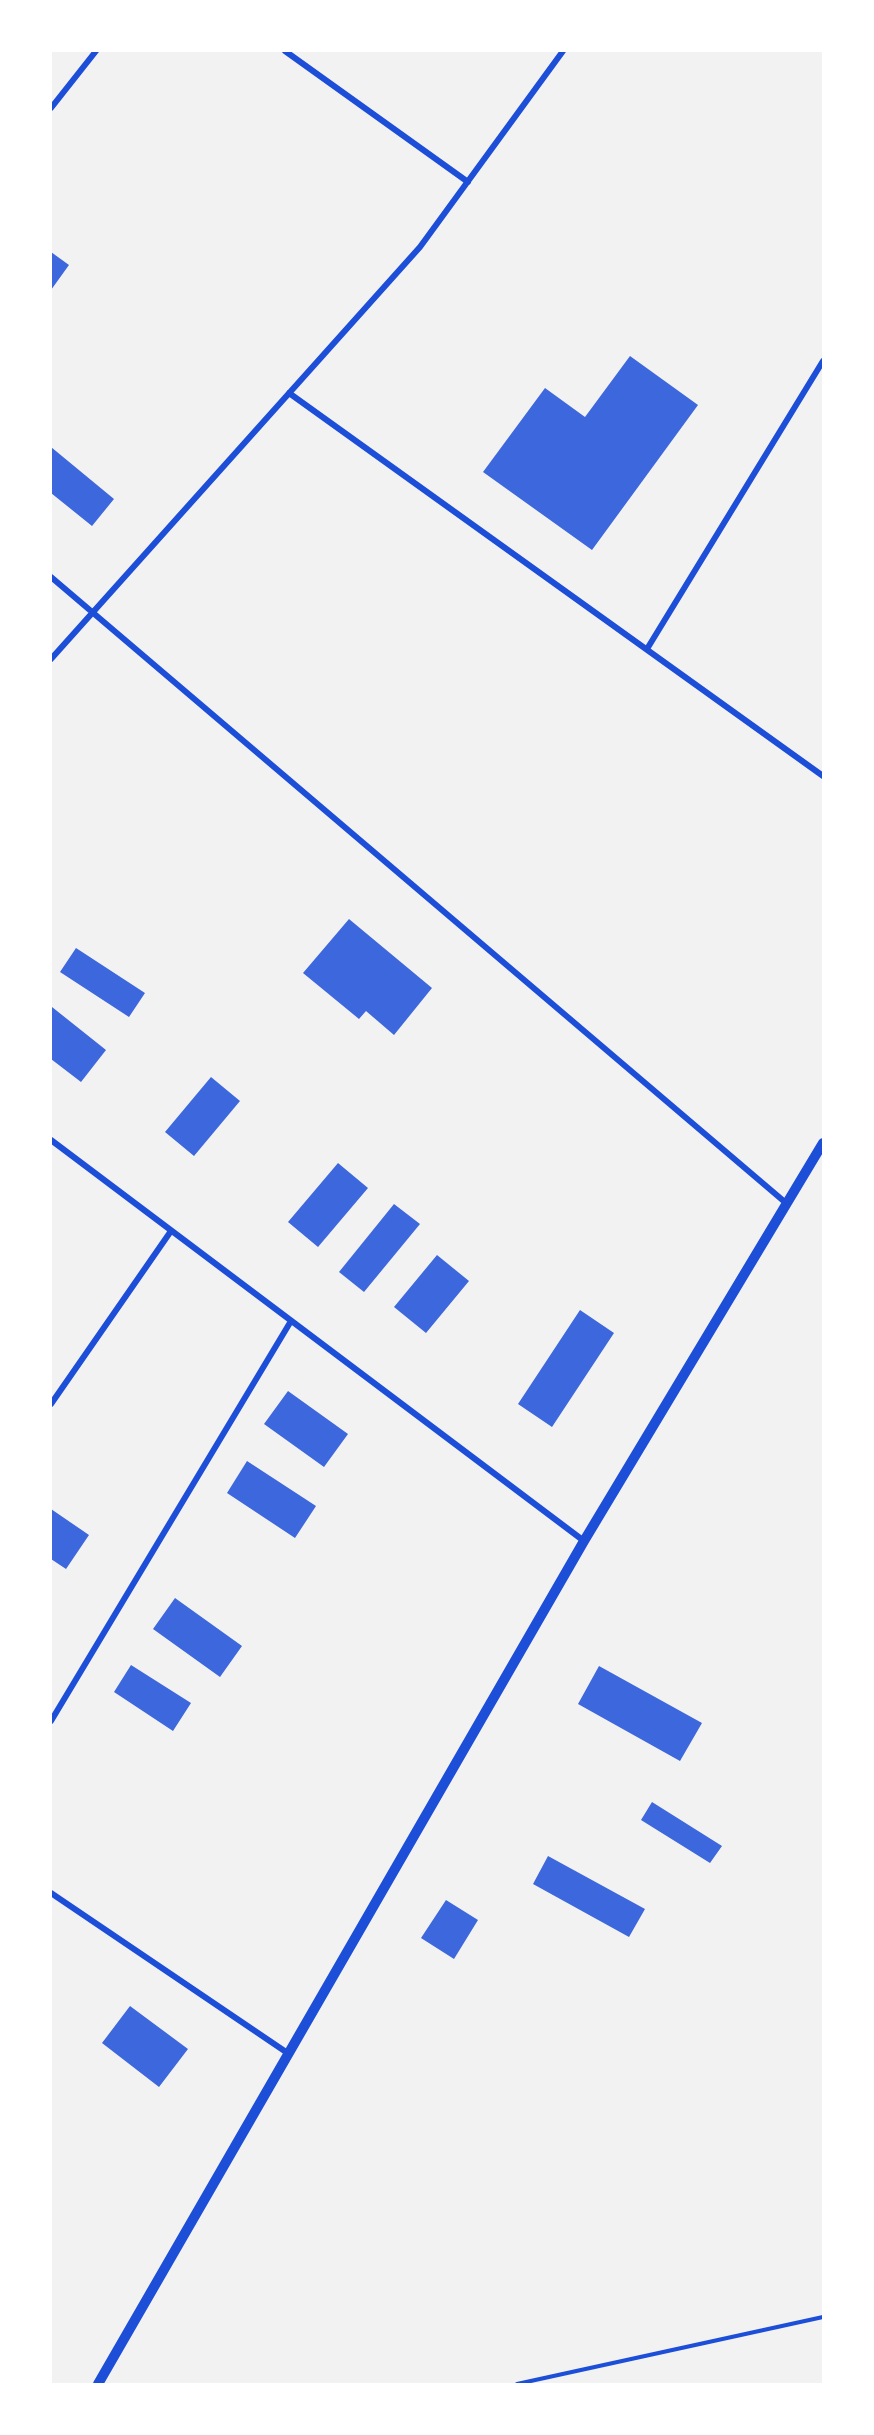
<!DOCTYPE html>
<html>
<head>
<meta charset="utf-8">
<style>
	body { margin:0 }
	#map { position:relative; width:874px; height:2435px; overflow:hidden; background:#f2f2f2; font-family:"Work Sans",sans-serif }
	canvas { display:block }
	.frame { position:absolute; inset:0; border:52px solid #fff; pointer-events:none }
</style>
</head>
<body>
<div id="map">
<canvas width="874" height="2435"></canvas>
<div class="frame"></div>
</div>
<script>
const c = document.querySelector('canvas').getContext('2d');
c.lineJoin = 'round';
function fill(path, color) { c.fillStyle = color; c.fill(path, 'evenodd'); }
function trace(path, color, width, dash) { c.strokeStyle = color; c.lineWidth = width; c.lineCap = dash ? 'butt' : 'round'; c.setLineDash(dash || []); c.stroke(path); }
const building = new Path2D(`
	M 51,252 L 69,265 L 51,290 Z
	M 630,356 L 698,405 L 592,550 L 483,472 L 545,388 L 585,417 Z
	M 51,447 L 114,499 L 92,526 L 51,493 Z
	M 349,919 L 432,988 L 394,1035 L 366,1011 L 359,1019 L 303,973 Z
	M 76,948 L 145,993 L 129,1017 L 60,972 Z
	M 52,1007 L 106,1050 L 81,1082 L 51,1059 Z
	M 211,1077 L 240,1101 L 194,1156 L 165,1132 Z
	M 338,1163 L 368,1188 L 318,1247 L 288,1222 Z
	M 394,1204 L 420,1224 L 364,1292 L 339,1272 Z
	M 437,1255 L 469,1281 L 426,1333 L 394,1307 Z
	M 580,1310 L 614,1333 L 552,1427 L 518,1404 Z
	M 288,1391 L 348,1434 L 324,1467 L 264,1424 Z
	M 247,1461 L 316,1506 L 295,1538 L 227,1493 Z
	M 51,1509 L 89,1535 L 66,1569 L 51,1559 Z
	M 175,1598 L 242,1646 L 220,1677 L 153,1629 Z
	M 131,1665 L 191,1703 L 173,1731 L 114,1692 Z
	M 599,1666 L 702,1723 L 680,1761 L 578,1704 Z
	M 652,1802 L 722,1846 L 710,1863 L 641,1820 Z
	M 548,1856 L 645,1909 L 629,1937 L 533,1884 Z
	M 446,1900 L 478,1920 L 454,1959 L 421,1938 Z
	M 130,2006 L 188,2049 L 159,2087 L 102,2043 Z`);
const path = new Path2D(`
	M 517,2384 L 823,2317`);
const minor = new Path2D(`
	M 285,51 L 468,182
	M 51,108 L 96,51
	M 289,393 L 823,776
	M 51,577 L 786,1203
	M 647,649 L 823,361
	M 51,659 L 420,247 L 563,51
	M 51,1140 L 584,1541
	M 51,1404 L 171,1231
	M 51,1721 L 291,1321
	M 51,1893 L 289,2054`);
const tertiary = new Path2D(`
	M 98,2384 L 584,1541 L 823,1143`);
fill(building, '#3d67dc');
trace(path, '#1d4ed8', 4);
trace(minor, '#1d4ed8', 6);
trace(tertiary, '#1d4ed8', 10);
</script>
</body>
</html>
